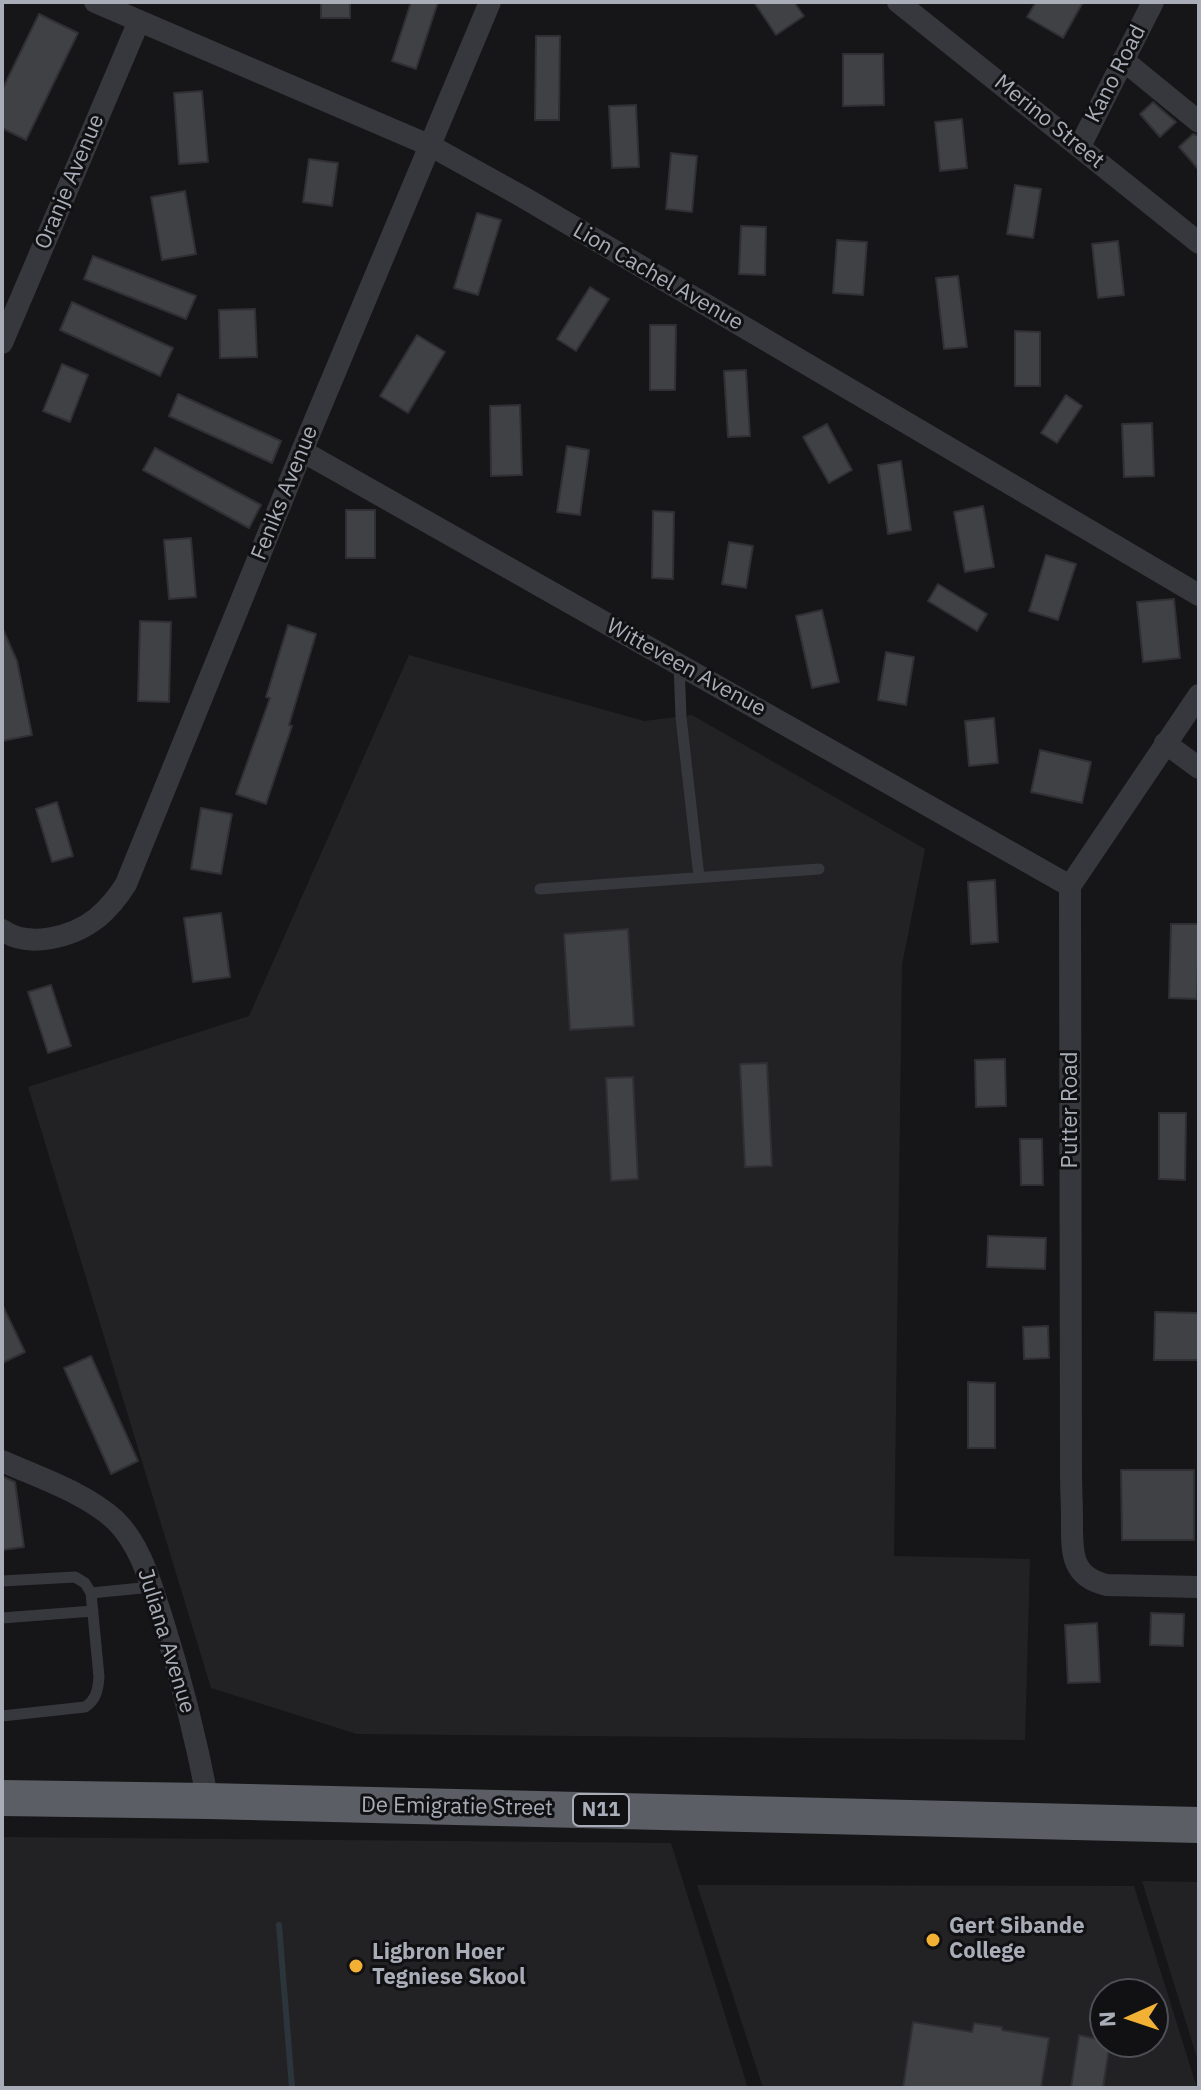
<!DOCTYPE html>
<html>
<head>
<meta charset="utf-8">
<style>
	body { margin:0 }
	#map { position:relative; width:1201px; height:2090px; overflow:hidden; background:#161618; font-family:"IBM Plex Sans",sans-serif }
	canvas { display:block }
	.frame { position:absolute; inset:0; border:4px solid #a8adb8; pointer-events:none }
	.north { position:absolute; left:1089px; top:1978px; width:80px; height:80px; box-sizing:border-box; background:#111113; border:2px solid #4d4f55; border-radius:50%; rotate:267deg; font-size:22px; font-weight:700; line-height:32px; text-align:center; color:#a8adb8 }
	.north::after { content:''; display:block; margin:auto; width:28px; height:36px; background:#f2b134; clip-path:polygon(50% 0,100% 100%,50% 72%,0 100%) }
</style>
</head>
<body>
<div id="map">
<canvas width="1201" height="2090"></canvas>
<div class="frame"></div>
<div class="north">N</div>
</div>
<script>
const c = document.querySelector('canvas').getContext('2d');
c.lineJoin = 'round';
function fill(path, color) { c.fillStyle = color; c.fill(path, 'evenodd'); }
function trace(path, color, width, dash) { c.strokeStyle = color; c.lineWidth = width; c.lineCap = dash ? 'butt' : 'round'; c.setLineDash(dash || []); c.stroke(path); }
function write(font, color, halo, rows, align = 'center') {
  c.font = font + ' "IBM Plex Sans",sans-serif'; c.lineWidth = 6; c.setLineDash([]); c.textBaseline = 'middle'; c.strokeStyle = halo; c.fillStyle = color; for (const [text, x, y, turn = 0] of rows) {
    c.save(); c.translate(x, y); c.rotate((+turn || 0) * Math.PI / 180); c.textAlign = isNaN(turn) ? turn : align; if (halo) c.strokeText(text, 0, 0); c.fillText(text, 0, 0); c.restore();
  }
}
const built = new Path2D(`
	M 409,655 L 644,721 L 692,715 L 925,849 L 902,965 L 894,1556 L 1030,1559 L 1025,1740 L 357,1734 L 211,1688 L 28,1087 L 249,1016 Z
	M 2,1837 L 671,1843 L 748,2088 L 2,2088 Z
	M 1142,1881 L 1199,1882 L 1199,2064 Z
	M 697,1885 L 1134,1886 L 1197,2088 L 763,2088 ZM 1105,1994 L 1153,1994 L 1153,2042 L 1105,2042 Z`);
const stream = new Path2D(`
	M 279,1925 L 292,2088`);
const building = new Path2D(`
	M 321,2 L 350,2 L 350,18 L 321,18 Z
	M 411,2 L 438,2 L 416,69 L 392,61 Z
	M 754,2 L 794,2 L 804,16 L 776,35 Z
	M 1036,2 L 1083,2 L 1063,38 L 1027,17 Z
	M 39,14 L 78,33 L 26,140 L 2,128 L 2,90 Z
	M 536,36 L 560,36 L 559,120 L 535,120 Z
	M 843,54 L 883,54 L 884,105 L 843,106 Z
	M 202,91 L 208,162 L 179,164 L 174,93 Z
	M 1153,102 L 1176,122 L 1160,137 L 1140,114 Z
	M 636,105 L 639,167 L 612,168 L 609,106 Z
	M 962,119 L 967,168 L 940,171 L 935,122 Z
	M 1193,134 L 1199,136 L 1199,170 L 1179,147 Z
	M 671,153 L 697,156 L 692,212 L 666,209 Z
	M 309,159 L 338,163 L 332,206 L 303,202 Z
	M 1015,185 L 1041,189 L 1033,238 L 1007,234 Z
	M 185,191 L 196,254 L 162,260 L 151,197 Z
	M 477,213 L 501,220 L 478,295 L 454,288 Z
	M 741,226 L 766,227 L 765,275 L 739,274 Z
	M 837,240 L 867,242 L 863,295 L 833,293 Z
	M 1118,241 L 1124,295 L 1098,298 L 1092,244 Z
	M 93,256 L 196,296 L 186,319 L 84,279 Z
	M 958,276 L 967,347 L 944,349 L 936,278 Z
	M 590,287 L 609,299 L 576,351 L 557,339 Z
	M 72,302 L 173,348 L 160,376 L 60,330 Z
	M 255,309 L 257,357 L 220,358 L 219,310 Z
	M 650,325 L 676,325 L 675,390 L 650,390 Z
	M 1015,331 L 1040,332 L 1040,386 L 1015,386 Z
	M 417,335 L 445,352 L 408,413 L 380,396 Z
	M 62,364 L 88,375 L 70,422 L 43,411 Z
	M 746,370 L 750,436 L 728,437 L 724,371 Z
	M 178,394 L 281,441 L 272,463 L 169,416 Z
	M 1066,395 L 1082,406 L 1057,443 L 1041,433 Z
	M 520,405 L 522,475 L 491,476 L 490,406 Z
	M 1152,423 L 1154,476 L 1124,477 L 1122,424 Z
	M 827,424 L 852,470 L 829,483 L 803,437 Z
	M 567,446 L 589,450 L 580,515 L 557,512 Z
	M 155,448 L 261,505 L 249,528 L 143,470 Z
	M 901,461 L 911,530 L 888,534 L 878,465 Z
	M 983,506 L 994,567 L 965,572 L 954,512 Z
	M 346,510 L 375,510 L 375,558 L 346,558 Z
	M 653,511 L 674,512 L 673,579 L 652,578 Z
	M 191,538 L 196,597 L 169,599 L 164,540 Z
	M 729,542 L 753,546 L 746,588 L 722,584 Z
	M 1046,555 L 1076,564 L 1058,620 L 1029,611 Z
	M 938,584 L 987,614 L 977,631 L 928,601 Z
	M 1174,599 L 1180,658 L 1143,662 L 1137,602 Z
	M 822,610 L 839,682 L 812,688 L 796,616 Z
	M 140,621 L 171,622 L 169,702 L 138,701 Z
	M 288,625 L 316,634 L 289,725 L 292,726 L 266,804 L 236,794 L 270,698 L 266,697 Z
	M 2,627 L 17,661 L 32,735 L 2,741 Z
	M 886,652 L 914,657 L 906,705 L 878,700 Z
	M 994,718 L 998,763 L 969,766 L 965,721 Z
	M 1040,750 L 1091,762 L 1082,803 L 1031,792 Z
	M 57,802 L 73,856 L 52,862 L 36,809 Z
	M 201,808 L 232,814 L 221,874 L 191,869 Z
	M 995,880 L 998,942 L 971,944 L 968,882 Z
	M 221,913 L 230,977 L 193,982 L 184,918 Z
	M 1171,924 L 1199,924 L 1197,999 L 1169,998 Z
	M 628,929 L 634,1026 L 570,1030 L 564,934 Z
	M 51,985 L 71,1046 L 48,1053 L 28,992 Z
	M 1005,1059 L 1006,1106 L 976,1107 L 975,1060 Z
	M 767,1063 L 772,1166 L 745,1167 L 740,1064 Z
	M 633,1077 L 638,1179 L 611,1181 L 606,1078 Z
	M 1159,1113 L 1186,1113 L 1185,1180 L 1159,1179 Z
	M 1020,1139 L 1042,1139 L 1043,1185 L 1021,1185 Z
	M 988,1236 L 1046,1238 L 1045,1269 L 987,1267 Z
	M 2,1304 L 25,1352 L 2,1363 Z
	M 1155,1312 L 1199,1313 L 1199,1360 L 1154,1360 Z
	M 1048,1326 L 1049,1358 L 1024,1359 L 1023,1327 Z
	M 91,1356 L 138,1461 L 111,1474 L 64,1368 Z
	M 968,1382 L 995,1383 L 995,1448 L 968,1448 Z
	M 1121,1470 L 1194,1470 L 1194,1540 L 1122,1540 Z
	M 2,1476 L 15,1482 L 24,1547 L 2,1550 Z
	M 1151,1613 L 1184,1614 L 1183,1646 L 1150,1645 Z
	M 1097,1623 L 1100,1682 L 1068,1683 L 1065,1625 Z
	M 913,2022 L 972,2032 L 974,2023 L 1002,2027 L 1002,2030 L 1049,2038 L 1041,2088 L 903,2088 Z
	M 1079,2035 L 1110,2042 L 1103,2088 L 1071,2088 Z`);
const service = new Path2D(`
	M 679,664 L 681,717 L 699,877
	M 540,889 L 819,869
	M 2,1581 L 75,1577 L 85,1583 L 91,1593 L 99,1677 C 98,1690 96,1700 85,1707 L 2,1716
	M 91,1593 L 152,1587
	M 2,1618 L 93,1611`);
const minor = new Path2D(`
	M 95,2 L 431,146 L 523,197 L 1199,595
	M 898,2 L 1199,243
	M 1123,60 L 1199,122
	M 1080,146 L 1153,2
	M 2,343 L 139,21
	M 302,451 L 1070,886
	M 1199,695 L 1070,886 L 1071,1473 C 1071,1488 1072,1504 1072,1519 C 1072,1551 1070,1577 1107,1585 L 1199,1587
	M 1165,743 L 1199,768
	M 2,930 C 28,949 73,937 97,918 C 109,908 118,897 126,884 L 302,451 L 490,2
	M 2,1461 C 38,1477 86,1493 115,1520 C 141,1545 151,1585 162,1618 C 181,1678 196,1739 208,1801`);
const trunk = new Path2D(`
	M 2,1798 L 208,1801 L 1199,1825`);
const markers = [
	[933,1940,8,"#f2b134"],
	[356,1966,8,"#f2b134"]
];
const shields = [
	[601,1810,56]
];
const shieldNames = [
	["N11",601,1810]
];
const streetNames = [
	["Kano Road",1116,74,-63],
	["Merino Street",1049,122,39],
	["Oranje Avenue",70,182,-67],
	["Lion Cachel Avenue",658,277,30],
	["Feniks Avenue",285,493,-68],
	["Witteveen Avenue",686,668,29],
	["Putter Road",1071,1110,-90],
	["Juliana Avenue",166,1641,73],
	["De Emigratie Street",457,1807,1]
];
const poiNames = [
	["Gert Sibande",949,1927],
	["College",949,1952],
	["Ligbron Hoer",372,1953],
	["Tegniese Skool",372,1978]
];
fill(built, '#222225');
trace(stream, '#2c353c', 6);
fill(building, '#404145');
trace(building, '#303034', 2);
trace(service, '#37383d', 11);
trace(minor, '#37383d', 22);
trace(trunk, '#5b5e65', 36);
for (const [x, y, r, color] of markers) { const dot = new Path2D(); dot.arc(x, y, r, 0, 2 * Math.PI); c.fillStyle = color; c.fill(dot); trace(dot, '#111113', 3); }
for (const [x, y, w] of shields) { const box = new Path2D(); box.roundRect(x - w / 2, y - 16, w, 32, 6); c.fillStyle = '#111113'; c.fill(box); trace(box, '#a8adb8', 2); }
write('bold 20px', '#a8adb8', null, shieldNames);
write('22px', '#a8adb8', '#111113', streetNames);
write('bold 22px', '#a8adb8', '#111113', poiNames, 'left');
</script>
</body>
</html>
